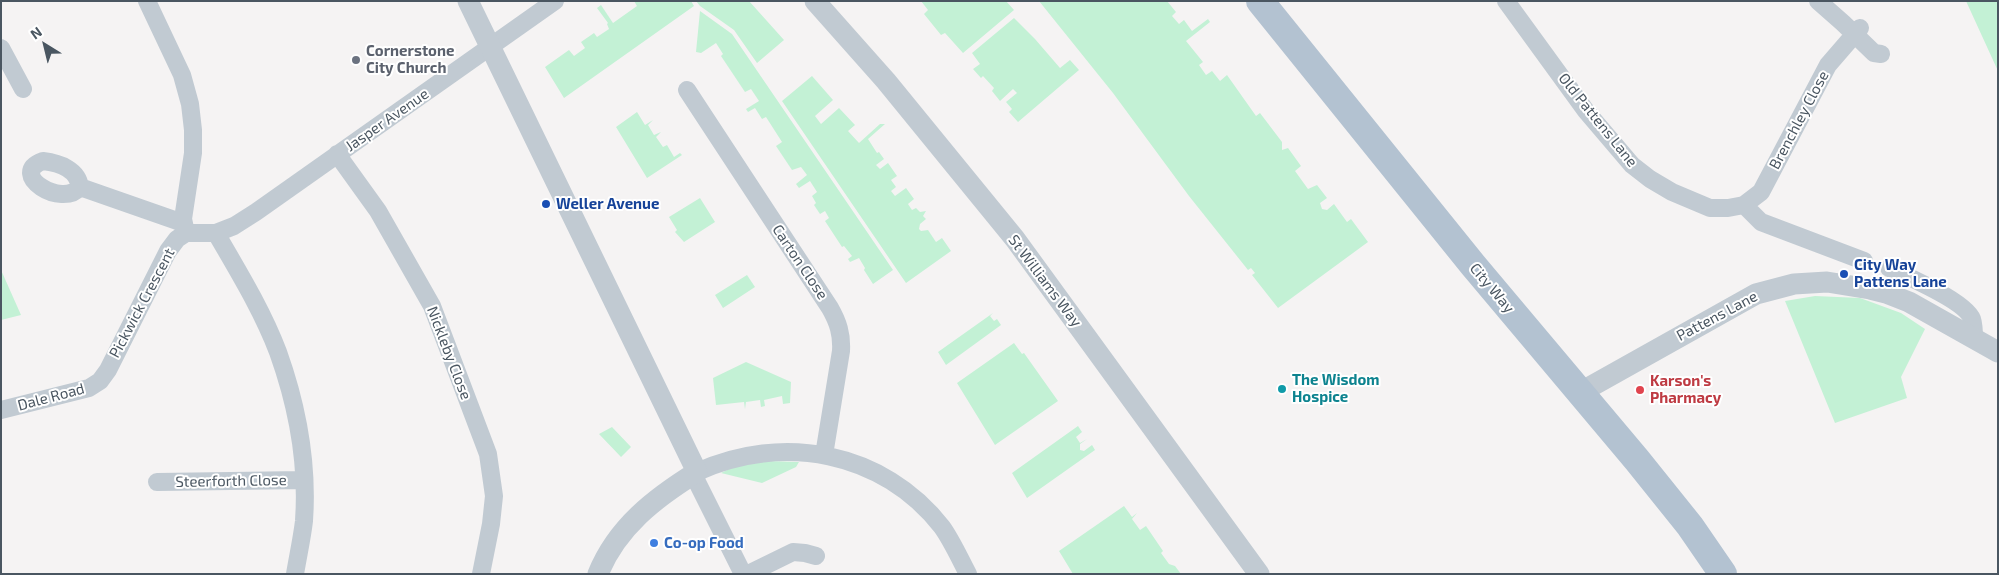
<!DOCTYPE html>
<html>
<head>
<meta charset="utf-8">
<style>
	body { margin:0 }
	#map { position:relative; width:1999px; height:575px; overflow:hidden; background:#f5f3f3; font-family:"Exo 2",sans-serif }
	canvas { display:block }
	.frame { position:absolute; inset:0; border:2px solid #4a5661; pointer-events:none }
	.north { position:absolute; left:20px; top:20px; width:50px; height:50px; -webkit-text-stroke:4px #fff; paint-order:stroke; rotate:324deg; font-size:14px; font-weight:700; line-height:20px; text-align:center; color:#4a5661 }
	.north::after { content:''; display:block; margin:auto; width:18px; height:22px; background:#4a5661; clip-path:polygon(50% 0,100% 100%,50% 72%,0 100%) }
</style>
</head>
<body>
<div id="map">
<canvas width="1999" height="575"></canvas>
<div class="frame"></div>
<div class="north">N</div>
</div>
<script>
const c = document.querySelector('canvas').getContext('2d');
c.lineJoin = 'round';
function fill(path, color) { c.fillStyle = color; c.fill(path, 'evenodd'); }
function trace(path, color, width, dash) { c.strokeStyle = color; c.lineWidth = width; c.lineCap = dash ? 'butt' : 'round'; c.setLineDash(dash || []); c.stroke(path); }
function write(font, color, halo, rows, align = 'center') {
  c.font = font + ' "Exo 2",sans-serif'; c.lineWidth = 4; c.setLineDash([]); c.textBaseline = 'middle'; c.strokeStyle = halo; c.fillStyle = color; for (const [text, x, y, turn = 0] of rows) {
    c.save(); c.translate(x, y); c.rotate((+turn || 0) * Math.PI / 180); c.textAlign = isNaN(turn) ? turn : align; if (halo) c.strokeText(text, 0, 0); c.fillText(text, 0, 0); c.restore();
  }
}
const green = new Path2D(`
	M 634,1 L 691,1 L 694,6 L 564,98 L 545,67 L 569,50 L 574,56 L 585,48 L 581,42 L 594,33 L 597,37 L 609,29 L 607,24 L 608,23 L 597,8 L 601,5 L 613,23 L 637,6 Z
	M 696,1 L 749,1 L 784,40 L 757,63 L 734,30 L 700,6 Z
	M 921,1 L 1006,1 L 1014,10 L 963,53 L 945,33 L 941,35 L 924,14 L 928,10 Z
	M 1039,1 L 1167,1 L 1176,12 L 1172,16 L 1179,24 L 1184,20 L 1192,31 L 1208,19 L 1210,22 L 1186,41 L 1203,62 L 1199,65 L 1206,75 L 1212,71 L 1220,81 L 1227,75 L 1256,116 L 1260,113 L 1282,142 L 1282,150 L 1288,148 L 1301,166 L 1295,171 L 1308,189 L 1317,185 L 1327,198 L 1320,203 L 1322,209 L 1327,210 L 1334,204 L 1347,222 L 1351,219 L 1368,242 L 1278,308 L 1252,275 L 1255,273 L 1251,268 L 1248,270 L 1189,196 L 1113,93 Z
	M 1966,1 L 1998,1 L 1998,71 Z
	M 700,11 L 732,34 L 893,270 L 873,284 L 864,270 L 865,268 L 859,258 L 850,262 L 848,259 L 852,256 L 844,246 L 842,247 L 825,221 L 829,218 L 825,211 L 820,214 L 814,205 L 816,203 L 812,196 L 817,192 L 810,181 L 799,188 L 796,184 L 807,175 L 801,167 L 792,170 L 776,146 L 782,142 L 766,117 L 762,119 L 755,108 L 748,112 L 746,109 L 759,101 L 751,89 L 745,92 L 721,56 L 723,54 L 716,43 L 701,53 L 696,52 Z
	M 1014,18 L 1035,39 L 1060,68 L 1070,60 L 1079,70 L 1018,122 L 1009,112 L 1012,109 L 1006,102 L 1017,93 L 1013,89 L 1000,101 L 992,91 L 994,88 L 983,76 L 981,78 L 973,69 L 980,64 L 972,53 Z
	M 812,76 L 833,100 L 815,116 L 821,124 L 839,108 L 855,125 L 848,131 L 859,143 L 880,124 L 885,124 L 868,139 L 877,153 L 879,152 L 884,159 L 876,165 L 880,169 L 888,163 L 897,176 L 891,180 L 896,187 L 891,191 L 895,196 L 906,188 L 914,199 L 908,204 L 912,210 L 916,208 L 920,212 L 926,211 L 923,216 L 926,219 L 920,224 L 919,229 L 921,231 L 928,230 L 936,242 L 942,238 L 951,251 L 906,283 L 782,101 Z
	M 637,112 L 645,125 L 653,120 L 648,125 L 654,135 L 661,132 L 656,137 L 663,147 L 667,145 L 674,157 L 680,153 L 682,155 L 647,178 L 616,127 Z
	M 700,198 L 715,222 L 684,242 L 675,232 L 677,230 L 669,217 Z
	M 1,270 L 21,315 L 1,320 Z
	M 747,275 L 755,287 L 723,308 L 715,295 Z
	M 1815,296 L 1860,298 L 1901,313 L 1925,329 L 1901,377 L 1907,398 L 1835,423 L 1785,301 Z
	M 993,313 L 990,316 L 994,321 L 997,319 L 1001,325 L 946,365 L 938,352 Z
	M 1014,343 L 1022,354 L 1024,353 L 1058,401 L 995,445 L 957,383 Z
	M 746,362 L 791,382 L 790,403 L 783,404 L 782,396 L 764,400 L 765,406 L 761,407 L 760,400 L 746,402 L 745,409 L 744,402 L 716,405 L 713,378 Z
	M 1078,426 L 1082,432 L 1076,437 L 1080,443 L 1087,439 L 1080,444 L 1080,450 L 1084,451 L 1092,445 L 1095,450 L 1027,498 L 1012,473 Z
	M 612,427 L 631,447 L 621,457 L 599,434 Z
	M 768,461 L 799,462 L 796,467 L 762,483 L 721,473 L 733,467 Z
	M 1124,506 L 1132,517 L 1137,513 L 1132,519 L 1140,530 L 1146,526 L 1163,551 L 1161,553 L 1169,564 L 1175,566 L 1181,574 L 1073,574 L 1059,551 Z`);
const minor = new Path2D(`
	M 1506,1 L 1586,111 L 1632,165 L 1650,179 L 1672,192 L 1710,208 L 1728,208 L 1744,205 L 1761,192 L 1828,65 L 1860,28
	M 1818,1 L 1843,23 L 1874,53 L 1881,54
	M 1,48 L 23,89
	M 687,90 L 830,308 C 838,322 842,334 841,351 L 824,455
	M 337,154 L 378,211 L 432,306 L 488,454 L 494,496 L 491,524 L 481,574
	M 43,161 C 60,163 78,170 80,187 C 62,209 7,174 43,161 Z
	M 80,187 L 183,223
	M 1744,205 L 1761,222 L 1864,261
	M 186,233 L 216,233 C 238,271 262,310 278,352 C 297,405 308,464 304,521 C 302,538 298,556 295,574
	M 216,233 L 234,226 L 256,212 L 555,1
	M 1889,268 C 1907,276 1966,302 1972,319 C 1974,325 1974,333 1974,339
	M 1,410 L 89,388 L 100,381 L 108,370 L 168,251 L 177,239 L 186,233 L 183,219 L 193,153 L 193,130 L 190,104 L 182,75 L 147,1
	M 697,472 C 782,433 883,451 942,527 C 952,541 960,559 968,574
	M 693,474 L 743,574
	M 157,482 L 304,480
	M 748,574 L 793,552 L 805,553 L 816,556`);
const tertiary = new Path2D(`
	M 468,1 L 697,472 C 655,498 617,527 598,574
	M 815,1 L 886,81 L 1015,239 L 1259,574
	M 1581,392 L 1756,294 L 1794,284 L 1827,282 L 1870,289 L 1886,293 L 1909,302 L 1998,352`);
const primary = new Path2D(`
	M 1260,1 L 1473,265 L 1637,460 L 1690,526 L 1723,574`);
const markers = [
	[356,60,5,"#6b7280"],
	[546,204,5,"#1a4fb4"],
	[1844,274,5,"#1a4fb4"],
	[1282,389,5,"#0f9aa8"],
	[1640,390,5,"#e0444e"],
	[654,543,5,"#3f7fe0"]
];
const worshipNames = [
	["Cornerstone",366,51],
	["City Church",366,68]
];
const streetNames = [
	["Jasper Avenue",387,120,-35],
	["Old Pattens Lane",1598,120,51],
	["Brenchley Close",1799,120,-62],
	["Carton Close",800,262,56],
	["St Williams Way",1045,281,53],
	["City Way",1492,288,50],
	["Pickwick Crescent",142,303,-62],
	["Pattens Lane",1717,316,-28],
	["Nickleby Close",449,353,69],
	["Dale Road",51,397,-15],
	["Steerforth Close",231,481,-1]
];
const transitNames = [
	["Weller Avenue",556,204],
	["City Way",1854,265],
	["Pattens Lane",1854,282]
];
const cultureNames = [
	["The Wisdom",1292,380],
	["Hospice",1292,397]
];
const healthNames = [
	["Karson's",1650,381],
	["Pharmacy",1650,398]
];
const shopNames = [
	["Co-op Food",664,543]
];
fill(green, '#c3f1d5');
trace(minor, '#c1cad2', 18);
trace(tertiary, '#c1cad2', 21);
trace(primary, '#b3c2d1', 28);
for (const [x, y, r, color] of markers) { const dot = new Path2D(); dot.arc(x, y, r, 0, 2 * Math.PI); c.fillStyle = color; c.fill(dot); trace(dot, '#fff', 2); }
write('bold 15px', '#5b616d', '#fff', worshipNames, 'left');
write('15px', '#4a5661', '#fff', streetNames);
write('bold 15px', '#164399', '#fff', transitNames, 'left');
write('bold 15px', '#0d838f', '#fff', cultureNames, 'left');
write('bold 15px', '#be3a42', '#fff', healthNames, 'left');
write('bold 15px', '#366cbe', '#fff', shopNames, 'left');
</script>
</body>
</html>
